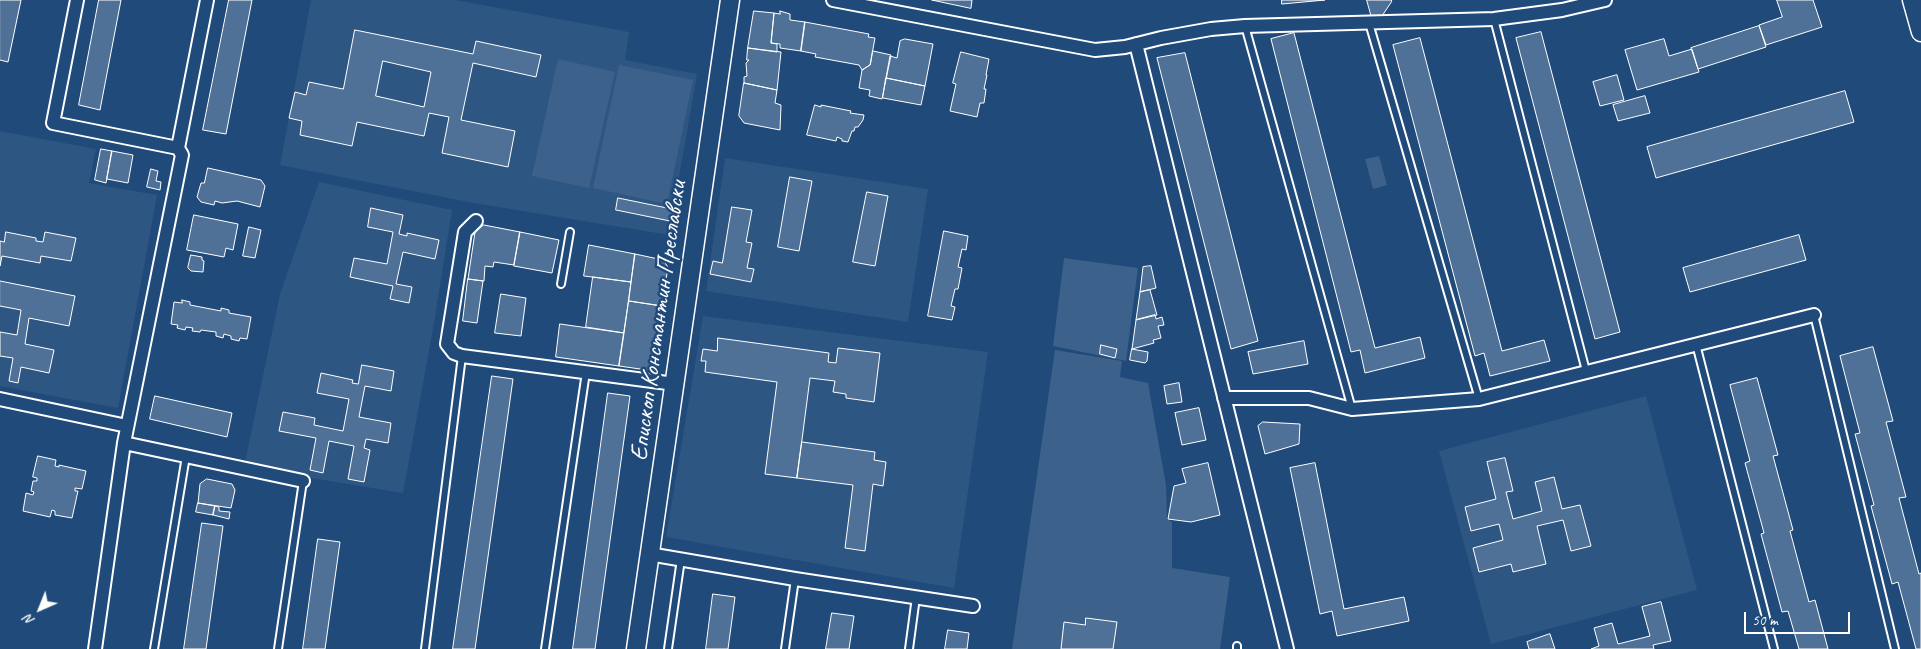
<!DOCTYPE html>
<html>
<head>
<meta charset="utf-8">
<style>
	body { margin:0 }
	#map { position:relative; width:1921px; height:649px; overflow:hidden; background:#1f4a7a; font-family:Caveat,sans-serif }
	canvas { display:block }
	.north { position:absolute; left:15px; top:584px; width:50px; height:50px; -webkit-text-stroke:4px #1f4a7a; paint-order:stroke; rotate:224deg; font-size:14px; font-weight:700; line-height:20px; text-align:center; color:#fff }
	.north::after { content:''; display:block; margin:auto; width:18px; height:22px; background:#fff; clip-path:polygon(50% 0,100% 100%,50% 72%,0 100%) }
	.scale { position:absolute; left:1744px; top:612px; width:106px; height:22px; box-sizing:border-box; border:2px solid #fff; border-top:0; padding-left:6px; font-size:15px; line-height:18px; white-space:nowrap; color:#fff; -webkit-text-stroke:4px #1f4a7a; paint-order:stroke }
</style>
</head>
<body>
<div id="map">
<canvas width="1921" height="649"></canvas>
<div class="north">N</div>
<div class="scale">50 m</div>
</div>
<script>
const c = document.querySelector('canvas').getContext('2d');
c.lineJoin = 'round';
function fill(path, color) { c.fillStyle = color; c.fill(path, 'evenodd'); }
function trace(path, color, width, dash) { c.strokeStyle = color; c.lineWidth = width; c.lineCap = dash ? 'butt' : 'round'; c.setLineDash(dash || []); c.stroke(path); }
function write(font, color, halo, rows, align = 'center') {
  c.font = font + ' Caveat,sans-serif'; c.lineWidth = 5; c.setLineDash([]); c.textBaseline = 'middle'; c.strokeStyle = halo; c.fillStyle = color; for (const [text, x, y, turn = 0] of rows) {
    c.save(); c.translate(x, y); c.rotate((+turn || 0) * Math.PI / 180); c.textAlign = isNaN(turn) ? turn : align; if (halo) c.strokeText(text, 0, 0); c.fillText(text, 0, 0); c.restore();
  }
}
const built = new Path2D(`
	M 311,0 L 456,0 L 629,32 L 625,60 L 697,74 L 669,235 L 474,203 L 280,165 Z
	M 0,131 L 96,149 L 89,183 L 157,195 L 118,408 L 0,386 Z
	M 725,158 L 928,189 L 908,322 L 706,291 Z
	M 319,182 L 452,210 L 434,323 L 403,493 L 244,467 L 280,294 Z
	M 703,316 L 988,352 L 954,588 L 666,537 Z
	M 1646,396 L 1697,590 L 1491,644 L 1439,451 Z`);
const green = new Path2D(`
	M 558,59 L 615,72 L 589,188 L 532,176 Z
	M 619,65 L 693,80 L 667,204 L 593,188 Z
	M 1379,156 L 1387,185 L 1373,189 L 1365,159 Z
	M 1064,258 L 1138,268 L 1126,361 L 1053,346 Z
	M 1055,350 L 1122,361 L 1120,377 L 1148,383 L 1166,485 L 1167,519 L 1172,522 L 1172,568 L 1230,577 L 1220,649 L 1012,649 Z`);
const building = new Path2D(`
	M 0,0 L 21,0 L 8,62 L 0,60 Z
	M 99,0 L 121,0 L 100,110 L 79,105 Z
	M 229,0 L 252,0 L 226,134 L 203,130 Z
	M 932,0 L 972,0 L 971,8 Z
	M 1282,0 L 1325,0 L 1282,4 Z
	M 1367,0 L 1391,0 L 1392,1 L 1382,16 L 1372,18 Z
	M 1777,0 L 1813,0 L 1822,27 L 1766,45 L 1759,25 L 1782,17 Z
	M 754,11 L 774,13 L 771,43 L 777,44 L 777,52 L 748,48 Z
	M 780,11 L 790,14 L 790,20 L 805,22 L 801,51 L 780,48 L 780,44 L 771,43 L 774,13 L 780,14 Z
	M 805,22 L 869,34 L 868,37 L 875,38 L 870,65 L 862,70 L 859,65 L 815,57 L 816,54 L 801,51 Z
	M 1759,26 L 1766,47 L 1698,69 L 1691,48 Z
	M 355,30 L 473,54 L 476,41 L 541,55 L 536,77 L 473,63 L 461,120 L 515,131 L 508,167 L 442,153 L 449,117 L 429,113 L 424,136 L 357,122 L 352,146 L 300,135 L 302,121 L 289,118 L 295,92 L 306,95 L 309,82 L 343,89 ZM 383,61 L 431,72 L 424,107 L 376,96 Z
	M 1541,32 L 1620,332 L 1595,339 L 1516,38 Z
	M 1294,33 L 1375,348 L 1420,337 L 1425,358 L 1365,373 L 1360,350 L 1351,352 L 1271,39 Z
	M 1420,38 L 1502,351 L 1544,340 L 1550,361 L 1490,376 L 1484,353 L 1475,356 L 1393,45 Z
	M 905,39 L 933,44 L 925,86 L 886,78 L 890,56 L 897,58 L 900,41 Z
	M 1664,39 L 1669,56 L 1692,49 L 1699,72 L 1637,90 L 1625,50 Z
	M 748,48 L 781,52 L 777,90 L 744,83 L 744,77 L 747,76 L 746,63 L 749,60 L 747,60 Z
	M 873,51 L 891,55 L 882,99 L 869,96 L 870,90 L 859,88 L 862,70 L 870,65 Z
	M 961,52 L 989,59 L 986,75 L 987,75 L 984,89 L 986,89 L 984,103 L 980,103 L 977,117 L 950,111 L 956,84 L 953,83 Z
	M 1185,53 L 1258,341 L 1231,349 L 1157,58 Z
	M 1617,75 L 1624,100 L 1600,106 L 1593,82 Z
	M 886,78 L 925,86 L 921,105 L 883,98 Z
	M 744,83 L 777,90 L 775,103 L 781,105 L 780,130 L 744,123 L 739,116 Z
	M 1845,91 L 1854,122 L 1656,178 L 1647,147 Z
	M 1645,96 L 1650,113 L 1618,121 L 1613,105 Z
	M 815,105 L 821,107 L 821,105 L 851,111 L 850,113 L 864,115 L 863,120 L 858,127 L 855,127 L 854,131 L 852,131 L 848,142 L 842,141 L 842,139 L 837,137 L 836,141 L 807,135 Z
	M 101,149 L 112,151 L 106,183 L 95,180 Z
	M 112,151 L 133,155 L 128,183 L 107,179 Z
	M 208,168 L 261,180 L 265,186 L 260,207 L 237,201 L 222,203 L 215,201 L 214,205 L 201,202 L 197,197 L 201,183 L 204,183 Z
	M 151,169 L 158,171 L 156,181 L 161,182 L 160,190 L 147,187 Z
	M 790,177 L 812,181 L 799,251 L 778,247 Z
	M 867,192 L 888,196 L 875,266 L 853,262 Z
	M 618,198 L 672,209 L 670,221 L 616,210 Z
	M 732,207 L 752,210 L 746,242 L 752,243 L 747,268 L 754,269 L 751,282 L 710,274 L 713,261 L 722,263 Z
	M 371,208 L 403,215 L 399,234 L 407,236 L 407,233 L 439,240 L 435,259 L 403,252 L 396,284 L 412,287 L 409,303 L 390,299 L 393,286 L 350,277 L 354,258 L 387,264 L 393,232 L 368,227 Z
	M 194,215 L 238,224 L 233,250 L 226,248 L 224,257 L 187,250 Z
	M 484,225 L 520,232 L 514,265 L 494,262 L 493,267 L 485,266 L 484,281 L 468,279 L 475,232 Z
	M 249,227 L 261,230 L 255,258 L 243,256 Z
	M 944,231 L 968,236 L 966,250 L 962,249 L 958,267 L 962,268 L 958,289 L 955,289 L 951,306 L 955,307 L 952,320 L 928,316 Z
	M 6,232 L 36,238 L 36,241 L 43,242 L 45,232 L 76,238 L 71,261 L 41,256 L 40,263 L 2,256 L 0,266 L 0,241 L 4,242 Z
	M 520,232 L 559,240 L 552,273 L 514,266 Z
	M 1799,235 L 1806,260 L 1690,292 L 1683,268 Z
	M 589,245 L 635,254 L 631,282 L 584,276 Z
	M 635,254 L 663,260 L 668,267 L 662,306 L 629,301 Z
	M 191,255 L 202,257 L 202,260 L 204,261 L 203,272 L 191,271 L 188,268 Z
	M 1151,266 L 1156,288 L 1140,292 L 1143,267 Z
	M 593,277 L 631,282 L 624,333 L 586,327 Z
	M 468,279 L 483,281 L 477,323 L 463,321 Z
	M 0,281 L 75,296 L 69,326 L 29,318 L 25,344 L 54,350 L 49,373 L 21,367 L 18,383 L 9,381 L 13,358 L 0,356 L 0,332 L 17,335 L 21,310 L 0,306 Z
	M 1150,290 L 1157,315 L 1136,320 L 1140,292 Z
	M 501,294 L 526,298 L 521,336 L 495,333 Z
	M 182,300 L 190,302 L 190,305 L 221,311 L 221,308 L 229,310 L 229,313 L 251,317 L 247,339 L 240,338 L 239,341 L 231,339 L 231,336 L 224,334 L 223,338 L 216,336 L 216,332 L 201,330 L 200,332 L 192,331 L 193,328 L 186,327 L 185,330 L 177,328 L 178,325 L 171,324 L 174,302 L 182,303 Z
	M 629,301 L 662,306 L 654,364 L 647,370 L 619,366 Z
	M 1155,315 L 1156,319 L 1162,317 L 1164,325 L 1158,326 L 1161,338 L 1153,340 L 1154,343 L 1132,349 L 1136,320 Z
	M 560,324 L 624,333 L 619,366 L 556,357 Z
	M 718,338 L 829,353 L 828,362 L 836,363 L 838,348 L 880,353 L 874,402 L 846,398 L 846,394 L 833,392 L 835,381 L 810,378 L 797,478 L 765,474 L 777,382 L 705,372 L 706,361 L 701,361 L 703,349 L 717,351 Z
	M 1304,341 L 1308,364 L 1253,374 L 1248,352 Z
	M 1101,345 L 1117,349 L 1115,358 L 1100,354 Z
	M 1873,347 L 1893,421 L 1886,422 L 1906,497 L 1899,498 L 1919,574 L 1921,573 L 1921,649 L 1916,649 L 1898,582 L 1892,584 L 1871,506 L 1874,505 L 1855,434 L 1860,433 L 1840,356 Z
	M 1132,349 L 1148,352 L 1147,361 L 1145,363 L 1130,360 Z
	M 362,365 L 394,371 L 391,391 L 365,386 L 359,417 L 391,423 L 388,443 L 366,439 L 364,448 L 370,450 L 364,482 L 348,479 L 354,446 L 329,441 L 323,473 L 310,470 L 316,438 L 279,431 L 283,412 L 315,418 L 314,425 L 343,431 L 349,399 L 317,393 L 321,373 L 353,380 L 352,383 L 358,384 Z
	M 492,376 L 513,379 L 475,649 L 453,649 Z
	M 1757,378 L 1778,455 L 1773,456 L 1793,530 L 1790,531 L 1809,602 L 1815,600 L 1828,649 L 1799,649 L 1788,611 L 1782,612 L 1761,534 L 1764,533 L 1745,463 L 1750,461 L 1730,385 Z
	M 1179,383 L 1182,402 L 1167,404 L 1164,386 Z
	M 608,393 L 630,396 L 595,649 L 573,649 Z
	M 155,396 L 232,413 L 227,437 L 150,419 Z
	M 1199,408 L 1206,440 L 1182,445 L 1175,413 Z
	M 1263,422 L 1300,424 L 1299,444 L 1265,454 L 1258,426 Z
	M 802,442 L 875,452 L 874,460 L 886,462 L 883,486 L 873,484 L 865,551 L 845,548 L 853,485 L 797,478 Z
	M 38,456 L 56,460 L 55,466 L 59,467 L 59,465 L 86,471 L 82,489 L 75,488 L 75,491 L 78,491 L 72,518 L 55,515 L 55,511 L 52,510 L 50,517 L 23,511 L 26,493 L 33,495 L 34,492 L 31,491 L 33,481 L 37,481 L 37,478 L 33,477 Z
	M 1505,458 L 1513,491 L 1506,492 L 1513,519 L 1542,511 L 1535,482 L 1554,477 L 1562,509 L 1580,505 L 1591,546 L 1571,551 L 1563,520 L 1537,526 L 1546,564 L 1513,572 L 1511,564 L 1479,572 L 1473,548 L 1503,540 L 1499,524 L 1471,531 L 1465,507 L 1496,499 L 1487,462 Z
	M 1208,463 L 1220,515 L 1191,522 L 1168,519 L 1174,486 L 1186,483 L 1182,469 Z
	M 1315,463 L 1344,609 L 1404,597 L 1409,621 L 1337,636 L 1332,611 L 1320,614 L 1290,468 Z
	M 207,479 L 232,484 L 235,490 L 231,508 L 198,503 L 200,484 Z
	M 198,503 L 215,506 L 213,515 L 196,512 Z
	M 215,506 L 219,507 L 219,511 L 230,512 L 229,519 L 213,515 Z
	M 202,523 L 223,526 L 206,649 L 184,649 Z
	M 318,539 L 340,542 L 325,649 L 303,649 Z
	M 713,594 L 735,597 L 728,649 L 706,649 Z
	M 1661,602 L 1671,641 L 1653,645 L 1654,649 L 1591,649 L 1599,646 L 1594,628 L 1612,623 L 1618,644 L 1650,636 L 1642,607 Z
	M 832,613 L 854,616 L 849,649 L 826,649 Z
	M 1086,618 L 1117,622 L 1113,649 L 1061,649 L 1064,622 L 1085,625 Z
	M 948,630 L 969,633 L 967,649 L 945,649 Z
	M 1550,634 L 1555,649 L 1529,649 L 1527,642 Z`);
const lane = new Path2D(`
	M 1494,19 L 1586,371
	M 1369,23 L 1479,399
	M 1245,26 L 1352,409
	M 561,284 L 570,232
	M 1814,315 L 1895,649
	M 1696,344 L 1774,649
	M 1237,646 L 1237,649
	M 154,649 L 186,456
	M 278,649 L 303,481
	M 425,649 L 462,356
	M 545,649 L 586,372
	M 668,649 L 681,559
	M 785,649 L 795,579
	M 909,649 L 916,597`);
const street = new Path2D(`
	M 77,0 L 53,123 L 178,148 L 182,155 L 124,443 L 95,649
	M 833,0 L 1095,50 L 1125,47 L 1161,38 L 1211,29 L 1245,26 L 1494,19 L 1562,10 L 1605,0
	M 1136,44 L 1287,649
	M 178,148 L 207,0
	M 476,221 L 465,232 L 447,344 L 454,353 L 462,356 L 675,384
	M 1224,398 L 1309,398 L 1352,409 L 1479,399 L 1814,315
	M 0,399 L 127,426
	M 124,443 L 303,481
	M 649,554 L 795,579 L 973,606`);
const secondary = new Path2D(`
	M 1912,0 L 1921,32
	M 636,649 L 730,0`);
const streetNames = [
	["Епископ Константин Преславски",659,321,-82]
];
fill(built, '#2e5683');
fill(green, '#3c618b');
fill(building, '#507197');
trace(building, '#fff', 1);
trace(lane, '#fff', 10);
trace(street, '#fff', 16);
trace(secondary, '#fff', 21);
trace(lane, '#1f4a7a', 6);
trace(street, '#1f4a7a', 12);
trace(secondary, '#1f4a7a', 18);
write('25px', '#fff', '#1f4a7a', streetNames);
</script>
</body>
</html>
